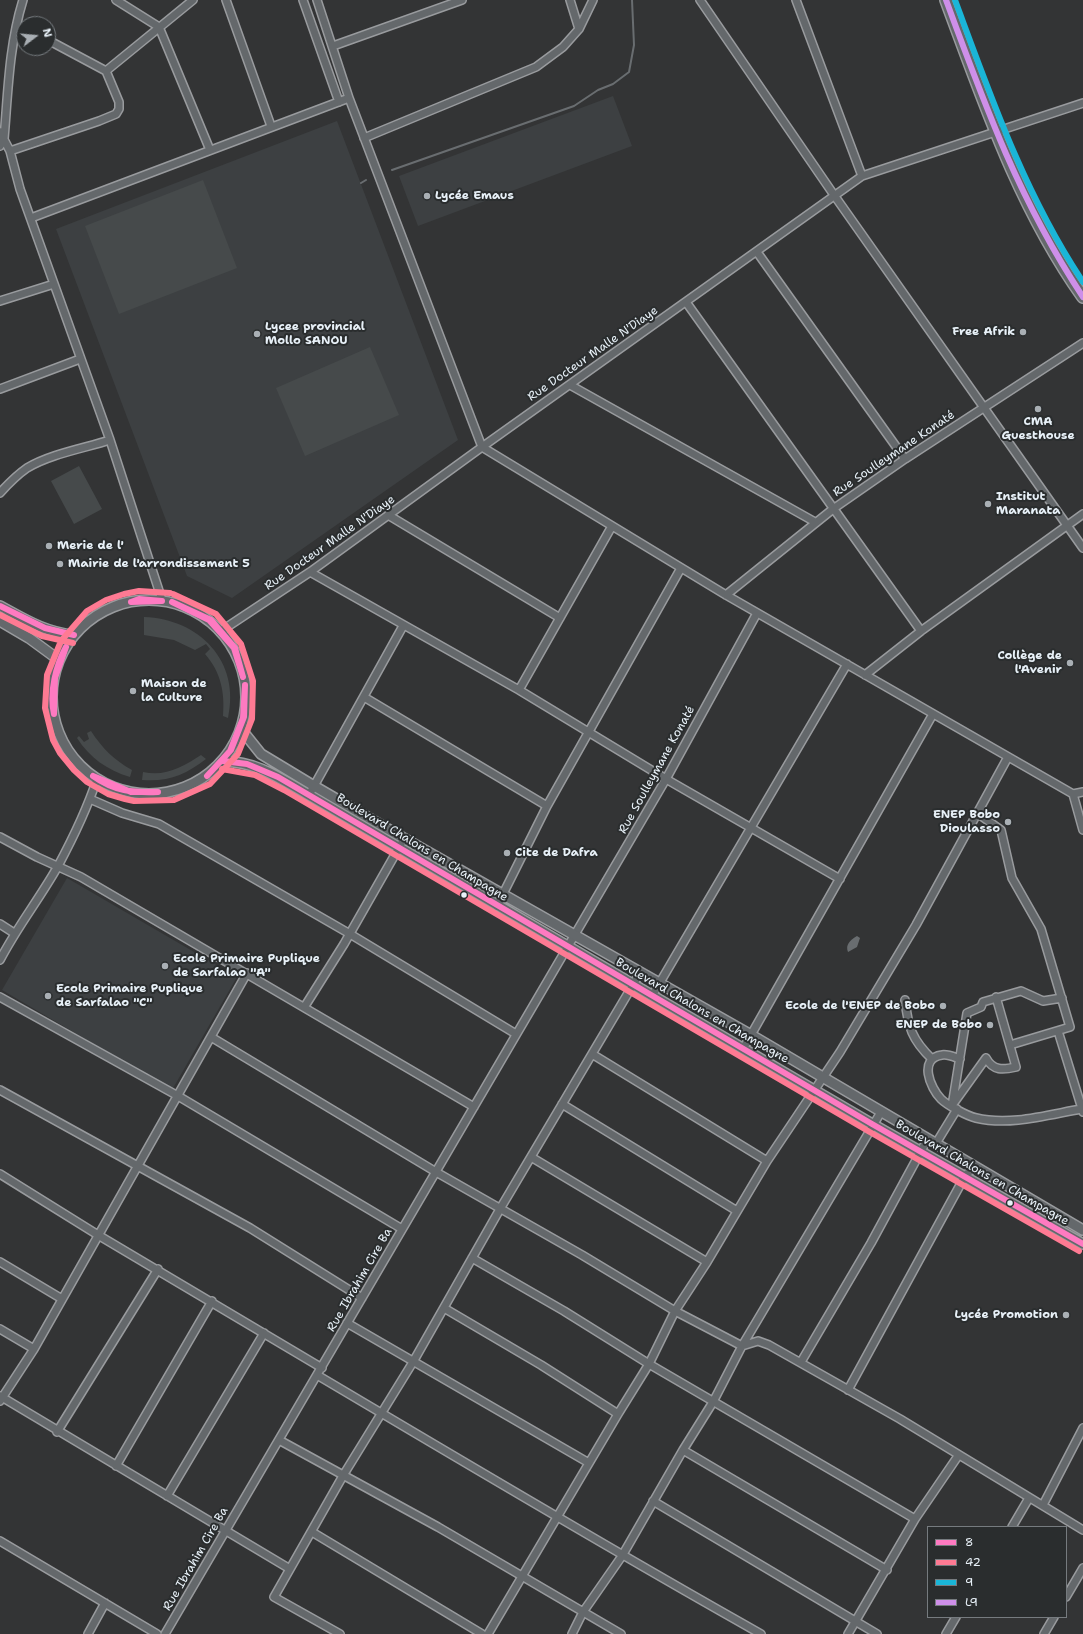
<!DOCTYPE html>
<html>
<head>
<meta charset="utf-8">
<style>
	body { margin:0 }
	#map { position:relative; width:1083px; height:1634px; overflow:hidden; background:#333435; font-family:"Shantell Sans",sans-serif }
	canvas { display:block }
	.legend { position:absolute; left:927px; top:1526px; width:140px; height:92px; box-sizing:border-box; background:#2a2d2e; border:1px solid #767b7f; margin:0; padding:5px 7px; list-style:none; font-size:12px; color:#e8f1f8 }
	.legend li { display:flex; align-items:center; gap:8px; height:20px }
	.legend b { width:20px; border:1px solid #767b7f }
	.north { position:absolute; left:16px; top:16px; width:40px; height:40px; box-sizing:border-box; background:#2a2d2e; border:1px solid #767b7f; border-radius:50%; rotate:74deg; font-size:11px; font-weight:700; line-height:16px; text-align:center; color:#e8f1f8 }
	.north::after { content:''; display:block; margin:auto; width:14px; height:18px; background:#a9afb4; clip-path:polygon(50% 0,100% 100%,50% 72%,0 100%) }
</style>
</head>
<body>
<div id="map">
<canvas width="1083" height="1634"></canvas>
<ul class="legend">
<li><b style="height:5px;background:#fe7ac1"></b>8</li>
<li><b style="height:5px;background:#fe7a93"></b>42</li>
<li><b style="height:5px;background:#1ab6d8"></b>9</li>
<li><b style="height:5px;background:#ce8fe9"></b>L9</li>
</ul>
<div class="north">N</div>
</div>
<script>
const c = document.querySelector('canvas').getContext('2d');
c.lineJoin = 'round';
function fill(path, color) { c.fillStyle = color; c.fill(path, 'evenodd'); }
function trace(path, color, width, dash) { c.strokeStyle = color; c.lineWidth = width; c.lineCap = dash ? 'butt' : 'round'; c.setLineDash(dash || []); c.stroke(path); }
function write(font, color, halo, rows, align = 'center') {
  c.font = font + ' "Shantell Sans",sans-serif'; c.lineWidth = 4; c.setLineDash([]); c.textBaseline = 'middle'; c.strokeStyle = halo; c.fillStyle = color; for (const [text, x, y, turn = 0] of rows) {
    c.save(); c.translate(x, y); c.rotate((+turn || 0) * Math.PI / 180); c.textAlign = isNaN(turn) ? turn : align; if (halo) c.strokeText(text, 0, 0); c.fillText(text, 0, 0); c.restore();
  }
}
const built = new Path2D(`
	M 613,96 L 632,146 L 418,226 L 399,176 Z
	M 337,121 L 458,440 L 232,598 L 187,576 L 56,229 Z
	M 67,878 L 237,977 L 172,1090 L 2,990 Z`);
const green = new Path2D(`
	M 203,180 L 237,268 L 119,314 L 85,226 Z
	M 370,347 L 399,415 L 305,456 L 276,388 Z
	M 79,466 L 102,509 L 74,524 L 51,481 Z
	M 144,617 C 199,619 241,661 228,718 L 223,716 C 225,693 221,672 205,654 L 210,649 L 206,644 L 195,650 L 174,640 L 144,635 Z
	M 91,731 C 102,748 114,760 132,770 L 130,777 C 107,770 90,758 77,738 L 79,736 L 84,742 L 89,739 L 87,733 Z
	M 201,755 L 206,759 C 185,775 169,782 142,780 L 143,772 C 165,777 183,767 201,755 Z`);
const water = new Path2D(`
	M 857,936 L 860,938 L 857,947 L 848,952 C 845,945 850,940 857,936 Z`);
const stream = new Path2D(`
	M 392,170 L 574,106 L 598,90 L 613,84 L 629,72 L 634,45 L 632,0
	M 361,183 L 366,180`);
const minor = new Path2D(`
	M 116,0 L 159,27 L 210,150
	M 226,0 L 271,126
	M 303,0 L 339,102
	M 317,0 L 349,98 L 482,447 L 726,595 L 1073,794 L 1083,830
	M 570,0 L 579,29
	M 700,0 L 834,195 L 1083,548
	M 796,0 L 862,176
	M 333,46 L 462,0
	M 106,71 L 193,0
	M 0,132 L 10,151 L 20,189 L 110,440 L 162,600
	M 364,138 L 536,67 L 563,47 L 579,29 L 593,0
	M 0,146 L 4,139 C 8,92 9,45 23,0
	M 10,151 L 99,121 L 116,114 L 119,109 L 119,102 L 106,71 L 48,40
	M 31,218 L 349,98
	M 757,252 L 905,459
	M 0,301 L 54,284
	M 686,302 L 921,631
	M 570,385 L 815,522
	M 0,389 L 80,359
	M 0,493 C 8,484 17,475 27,468 C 50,454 85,448 110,440
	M 388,515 L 560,618
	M 310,572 L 519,690 L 666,779 L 840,879
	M 726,595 L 833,509 L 905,459 L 1083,343
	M 221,631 L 310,572 L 482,447 L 862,176 L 1083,103
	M 865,675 L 921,631 L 1083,514
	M 519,690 L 612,526
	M 364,697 L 547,806
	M 1073,794 L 1083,792
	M 309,795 L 403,626
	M 90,799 L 122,813 L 159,824 L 350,934 L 516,1034
	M 977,813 L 1001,830 L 1012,878 L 1041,929 L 1070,1027 L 1010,1045
	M 0,837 L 37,857 L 81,877 L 474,1107
	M 497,906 L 547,806 L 681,568
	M 0,924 L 14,933
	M 0,960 C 17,927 40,898 58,866 C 73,838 87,809 97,779
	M 652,996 L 847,664
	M 0,997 L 178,1096 L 402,1229
	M 905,1000 C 908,1027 912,1040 932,1059
	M 305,1006 L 344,944 L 401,844
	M 1058,1031 L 1083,1112
	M 211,1037 L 436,1172 L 582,1255 L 675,1311 L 742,1346 L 758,1341 L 769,1345 L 900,1419 L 1083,1530
	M 743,1049 L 933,714
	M 592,1054 L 767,1161
	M 960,1059 C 954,1057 948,1054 942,1055 C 918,1058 930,1088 941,1099 C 947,1105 967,1116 976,1118 C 1010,1126 1047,1115 1081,1109
	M 0,1090 L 250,1228 L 362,1298
	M 562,1104 L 737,1211
	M 953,1104 L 986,1058 C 993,1071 1003,1070 1016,1067 L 996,997
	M 952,1106 L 967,1013 L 981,1007 L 983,1002 L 1021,991 L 1043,1001 L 1062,998
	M 935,1145 L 957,1109
	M 531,1157 L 707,1262
	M 0,1174 L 98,1235 L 322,1368
	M 472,1258 L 564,1311 L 649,1364 L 915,1519
	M 0,1262 L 62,1299
	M 444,1308 L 541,1365 L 618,1414
	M 347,1323 L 589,1463
	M 0,1329 L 34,1349
	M 801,1362 L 871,1243 L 927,1140
	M 317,1375 C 464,1462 611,1550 761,1634
	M 848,1390 L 965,1176 L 974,1167
	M 0,1396 L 290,1569
	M 0,1401 L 34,1349 L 247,973
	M 57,1432 L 158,1269
	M 279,1440 L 438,1527 L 621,1634
	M 683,1450 L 887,1570
	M 116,1466 L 212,1301
	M 167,1496 L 264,1333
	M 653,1501 L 877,1634
	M 1043,1505 L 1083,1428
	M 1012,1527 L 1029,1498
	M 312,1532 L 482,1634
	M 0,1541 L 157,1634
	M 1066,1597 L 1083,1568
	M 88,1634 L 105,1603
	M 165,1634 L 666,779 L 757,613
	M 340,1634 L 274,1597 L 344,1474 L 413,1362 L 500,1209 L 640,973
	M 488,1634 L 618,1414 L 649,1364 L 675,1311 L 707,1262 L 767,1161 L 840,1052 L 916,925 L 1008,757
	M 572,1634 L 583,1612 L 622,1556 L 683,1450 L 713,1402 L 742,1346 L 881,1112
	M 848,1634 L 915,1519 L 958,1456
	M 946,1634 L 956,1617
	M 1044,1634 L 1054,1617`);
const major = new Path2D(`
	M52 697a97 97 0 1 1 194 0a97 97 0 1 1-194 0Z
	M 0,606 C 24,619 46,633 74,635
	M 0,621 L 29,638 L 59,660
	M 241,729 L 261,754 L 314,786 L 405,839 L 751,1035 L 1083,1230
	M 223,761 C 258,762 279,778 309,795 L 872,1124 L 1083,1244`);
const highway = new Path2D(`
	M 946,0 C 984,102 1019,207 1083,297`);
const bus1 = new Path2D(`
	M 131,602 L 139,599 L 162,601
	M 131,602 L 162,601
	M 172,602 L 211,620 L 235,648 L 243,677
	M 172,602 L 209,620 L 234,648 L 243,677
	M 0,606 L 45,628 L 74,635
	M 54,714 C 49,693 56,665 66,647
	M 54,714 L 55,678 L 66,647
	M 223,761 L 247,764 L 278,777 L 872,1124 L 1083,1244
	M 93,776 L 131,792 L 158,792
	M 93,776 C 114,791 133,793 158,792
	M 207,776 L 230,751 L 243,718 L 245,685
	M 207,776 L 231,750 L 244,717 L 245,685`);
const bus2 = new Path2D(`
	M 170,593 L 139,591 L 124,594 L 106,600 L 87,611 L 61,641 L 47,675 L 45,708 L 53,740 L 60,753 L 74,770 L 87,782 L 108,794 L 125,799 L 134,801 L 174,800 L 210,784 L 238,754 L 252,719 L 253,681 L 241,644 L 216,614 L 173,594
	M 0,615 L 42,636 L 73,643
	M 222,769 L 255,775 L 284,790 L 868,1131 L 1079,1251`);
const bus3 = new Path2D(`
	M 955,0 C 991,97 1025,195 1083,282`);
const bus4 = new Path2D(`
	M 946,0 C 985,106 1020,202 1083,297`);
const markers = [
	[427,196,4,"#a9afb4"],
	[1023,332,4,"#a9afb4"],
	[257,334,4,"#a9afb4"],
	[1038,409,4,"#a9afb4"],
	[988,504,4,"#a9afb4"],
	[49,546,4,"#a9afb4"],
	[60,564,4,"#a9afb4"],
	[1070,663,4,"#a9afb4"],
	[133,691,4,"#a9afb4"],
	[1008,822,4,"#a9afb4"],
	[507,853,4,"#a9afb4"],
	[464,895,3.5,"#e8f1f8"],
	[165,966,4,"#a9afb4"],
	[48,996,4,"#a9afb4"],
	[943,1006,4,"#a9afb4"],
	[990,1025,4,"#a9afb4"],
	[1010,1203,3.5,"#e8f1f8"],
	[1066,1315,4,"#a9afb4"]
];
const poiNames = [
	["Lycée Emaus",435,196],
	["Lycee provincial",265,327],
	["Mollo SANOU",265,341],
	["Free Afrik",1015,332,"right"],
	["CMA",1038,422,"center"],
	["Guesthouse",1038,436,"center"],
	["Institut",996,497],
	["Maranata",996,511],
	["Merie de l'",57,546],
	["Mairie de l'arrondissement 5",68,564],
	["Collège de",1062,656,"right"],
	["l'Avenir",1062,670,"right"],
	["Maison de",141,684],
	["la Culture",141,698],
	["ENEP Bobo",1000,815,"right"],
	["Dioulasso",1000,829,"right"],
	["Cite de Dafra",515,853],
	["Ecole Primaire Puplique",173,959],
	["de Sarfalao \"A\"",173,973],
	["Ecole Primaire Puplique",56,989],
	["de Sarfalao \"C\"",56,1003],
	["Ecole de l'ENEP de Bobo",935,1006,"right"],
	["ENEP de Bobo",982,1025,"right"],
	["Lycée Promotion",1058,1315,"right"]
];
const streetNames = [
	["Rue Docteur Malle N'Diaye",593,354,-35],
	["Rue Soulleymane Konaté",894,454,-34],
	["Rue Docteur Malle N'Diaye",330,543,-35],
	["Rue Soulleymane Konaté",657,770,-61],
	["Boulevard Chalons en Champagne",422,848,31],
	["Boulevard Chalons en Champagne",702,1011,30],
	["Boulevard Chalons en Champagne",982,1173,30],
	["Rue Ibrahim Cire Ba",360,1280,-60],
	["Rue Ibrahim Cire Ba",196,1559,-60]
];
fill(built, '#3d4042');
fill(green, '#464a4b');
fill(water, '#696d70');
trace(stream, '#696d70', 2);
trace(minor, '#999b9e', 10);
trace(major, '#999b9e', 12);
trace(highway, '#999b9e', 14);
trace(minor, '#64686b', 7);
trace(major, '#64686b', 9);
trace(highway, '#64686b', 11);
trace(bus1, '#fe7ac1', 6);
trace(bus2, '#fe7a93', 6);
trace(bus3, '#1ab6d8', 6);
trace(bus4, '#ce8fe9', 6);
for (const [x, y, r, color] of markers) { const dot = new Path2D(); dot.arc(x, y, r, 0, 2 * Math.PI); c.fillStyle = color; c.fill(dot); trace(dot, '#2a2d2e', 1.5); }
write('bold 12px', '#e8f1f8', '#2a2d2e', poiNames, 'left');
write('12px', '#e8f1f8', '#2a2d2e', streetNames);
</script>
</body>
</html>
